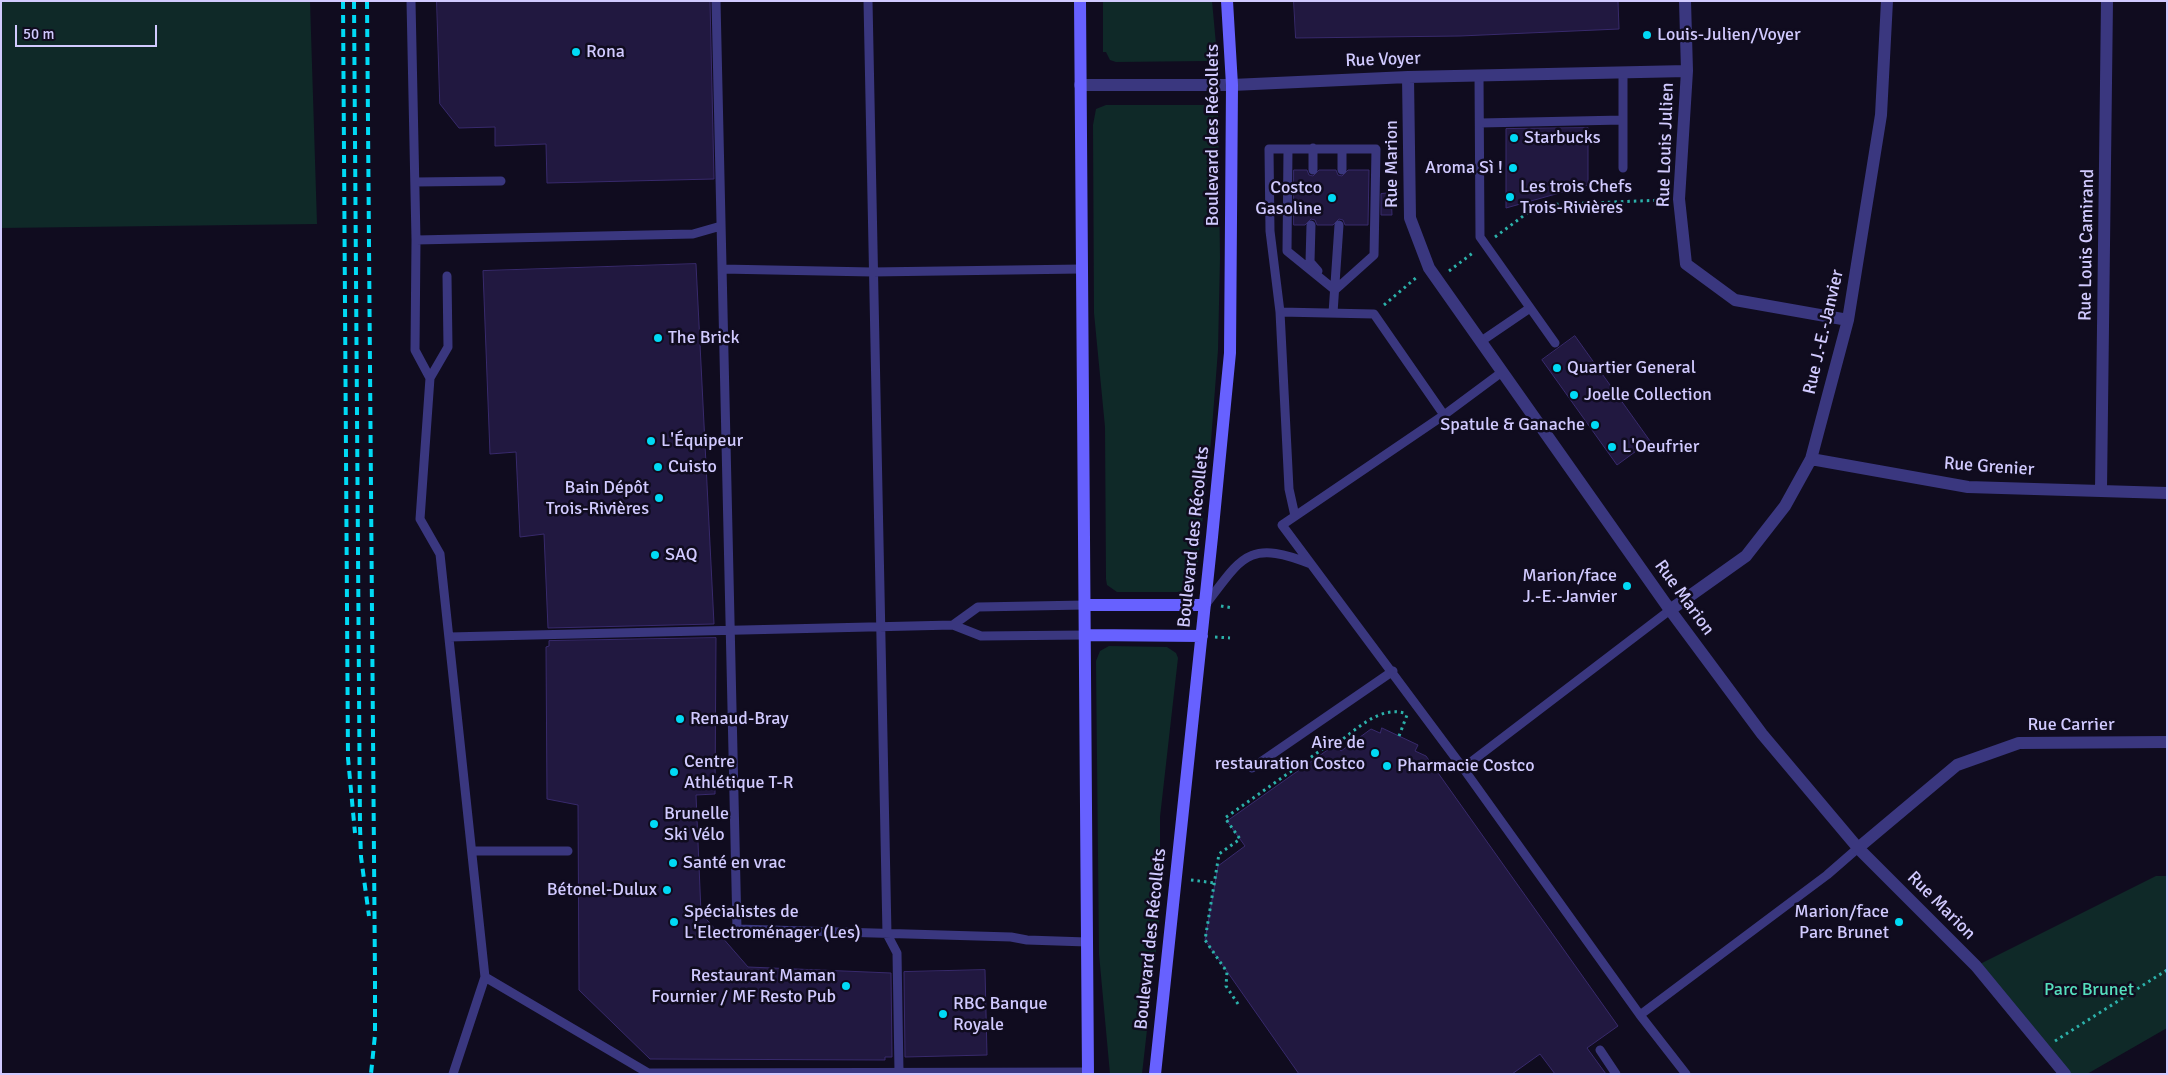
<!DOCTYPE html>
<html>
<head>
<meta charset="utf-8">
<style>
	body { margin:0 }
	#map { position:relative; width:2168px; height:1075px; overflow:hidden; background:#100c1f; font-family:Signika,sans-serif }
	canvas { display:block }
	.frame { position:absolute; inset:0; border:2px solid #d1caff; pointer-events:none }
	.scale { position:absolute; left:15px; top:25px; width:142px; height:22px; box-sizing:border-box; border:2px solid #d1caff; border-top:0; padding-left:6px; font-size:15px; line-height:18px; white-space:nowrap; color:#d1caff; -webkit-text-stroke:4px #100c1f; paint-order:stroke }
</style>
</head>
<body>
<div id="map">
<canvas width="2168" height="1075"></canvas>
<div class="frame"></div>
<div class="scale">50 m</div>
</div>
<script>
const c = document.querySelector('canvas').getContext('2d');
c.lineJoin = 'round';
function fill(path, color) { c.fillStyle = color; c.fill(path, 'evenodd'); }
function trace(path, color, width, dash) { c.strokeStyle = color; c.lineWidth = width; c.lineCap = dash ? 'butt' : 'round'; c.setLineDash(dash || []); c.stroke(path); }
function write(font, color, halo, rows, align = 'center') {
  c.font = font + ' Signika,sans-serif'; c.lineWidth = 5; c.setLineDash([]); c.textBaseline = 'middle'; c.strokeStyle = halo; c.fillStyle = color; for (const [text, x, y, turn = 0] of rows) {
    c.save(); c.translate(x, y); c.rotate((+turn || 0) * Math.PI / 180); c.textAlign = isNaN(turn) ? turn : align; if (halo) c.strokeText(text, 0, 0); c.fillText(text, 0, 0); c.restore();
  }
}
const green = new Path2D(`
	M 1,1 L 310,1 L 317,224 L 1,228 Z
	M 1103,1 L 1212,1 L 1217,55 L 1213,54 L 1207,61 L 1116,62 L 1110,60 L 1106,52 L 1103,52 Z
	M 1106,105 L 1210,105 L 1218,112 L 1220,258 L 1218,350 L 1211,441 L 1196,580 L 1193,587 L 1185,592 L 1117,592 L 1107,585 L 1106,579 L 1105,427 L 1094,313 L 1093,125 L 1096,109 Z
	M 1109,646 L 1167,647 L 1176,653 L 1178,658 L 1160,817 L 1160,915 L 1142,1074 L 1110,1074 L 1099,954 L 1096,661 L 1100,651 Z
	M 2156,876 L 2167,876 L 2167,1028 L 2087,1074 L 2065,1074 L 1976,966 Z`);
const building = new Path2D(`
	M 437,1 L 710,1 L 714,179 L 547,183 L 546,144 L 495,146 L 495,127 L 459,128 L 440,104 Z
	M 1294,1 L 1618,1 L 1619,29 L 1460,36 L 1296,38 Z
	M 1588,128 L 1588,185 L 1506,208 L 1506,129 Z
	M 1294,170 L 1307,170 L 1309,175 L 1313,176 L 1319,170 L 1336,170 L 1338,175 L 1342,176 L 1348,170 L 1369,170 L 1368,225 L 1345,225 L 1343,220 L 1339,219 L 1333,225 L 1317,225 L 1315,220 L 1311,219 L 1305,225 L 1294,225 Z
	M 1391,193 L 1392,215 L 1381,215 L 1381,194 Z
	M 696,264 L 714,624 L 548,628 L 544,534 L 520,537 L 516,452 L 490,454 L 483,271 Z
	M 1575,336 L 1650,441 L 1617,465 L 1542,360 Z
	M 716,638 L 715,794 L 696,795 L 701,913 L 748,967 L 891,973 L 892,1057 L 885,1057 L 885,1060 L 650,1059 L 579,990 L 578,805 L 547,799 L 546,647 L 549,646 L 549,641 Z
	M 1382,728 L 1418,745 L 1415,751 L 1426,756 L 1618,1026 L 1587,1048 L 1606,1074 L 1555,1074 L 1540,1054 L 1512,1074 L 1299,1074 L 1205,940 L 1218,866 L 1245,846 L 1227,821 L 1336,744 L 1341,751 L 1371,729 L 1380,733 Z
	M 985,970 L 987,1055 L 905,1057 L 904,972 Z`);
const path = new Path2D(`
	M 1495,237 L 1538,205 L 1664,200
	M 1449,271 L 1474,252
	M 1384,305 L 1417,277
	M 1221,606 L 1233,608
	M 1215,637 L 1230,638
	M 1399,736 L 1407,715
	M 1191,880 L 1215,883
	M 1238,1004 L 1226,986 L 1227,972 L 1205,940 L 1219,854 L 1240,839 L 1225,818 L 1331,743 L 1336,744 C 1356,730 1379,706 1404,713
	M 2055,1041 L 2167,970`);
const service = new Path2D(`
	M 411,1 L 416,240 L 415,350 L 430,378 L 420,519 L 440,554 L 485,977 L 648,1073 L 1088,1072
	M 716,1 L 737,929 L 1011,937 L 1027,940 L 1087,942
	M 868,1 L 887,934 L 897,953 L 899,1072
	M 1623,72 L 1623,168
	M 1479,75 L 1480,237 L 1555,343
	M 1480,123 L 1623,120
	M 1313,148 L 1313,170
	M 1288,149 L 1287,251 L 1335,290
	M 415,182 L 501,181
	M 1311,225 L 1310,262 L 1318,271
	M 416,240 L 693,234 L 721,226
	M 722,269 L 872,272 L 1081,269
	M 1335,290 L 1374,255 L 1376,149 L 1342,149
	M 1280,312 L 1270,231 L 1269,149 L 1342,149 L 1342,170
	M 1333,313 L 1339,225
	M 1480,342 L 1530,308
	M 430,378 L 448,347 L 447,276
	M 1444,415 L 1502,372
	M 1295,516 L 1289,489 L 1280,312 L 1374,314 L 1444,415 L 1282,525 L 1463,768 L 1670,610
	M 1206,604 C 1242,557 1248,539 1311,564
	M 953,625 L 978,607 L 1085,605
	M 449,637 L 953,625 L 981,636 L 1085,635
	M 1252,768 L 1393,671
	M 1463,768 L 1640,1015 L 1827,875 L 1858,848
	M 472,851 L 568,851
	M 1640,1015 L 1686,1074
	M 1600,1050 L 1616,1074
	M 453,1074 L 485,977`);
const minor = new Path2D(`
	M 1685,1 L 1687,71 L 1679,199 L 1686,264 L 1735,300 L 1848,320
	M 1408,77 L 1410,218 L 1429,268 L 1670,610 L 1762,734 L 1858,848 L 1976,966 L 2065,1074
	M 1080,85 L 1232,85 L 1408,77 L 1687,71
	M 1811,459 L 1968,487 L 2167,493
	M 2101,490 L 2107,1
	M 1670,610 L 1746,556 L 1785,506 L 1811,459 L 1848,320 L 1881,115 L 1887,1
	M 1858,848 L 1957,765 L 2019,743 L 2167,742`);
const secondary = new Path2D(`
	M 1080,1 L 1088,1074
	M 1085,605 L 1205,605
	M 1085,635 L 1202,636
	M 1155,1074 L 1212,537 L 1230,353 L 1232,85 L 1227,1`);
const rail = new Path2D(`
	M 343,1 L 348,758 L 355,833
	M 354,1 L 360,826 L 361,857 L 369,916
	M 367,1 L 375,978 L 375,1035 L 371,1074`);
const markers = [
	[1647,35,5,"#00daf5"],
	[576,52,5,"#00daf5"],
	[1514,138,5,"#00daf5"],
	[1513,168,5,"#00daf5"],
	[1510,197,5,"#00daf5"],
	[1332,198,5,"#00daf5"],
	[658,338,5,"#00daf5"],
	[1557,368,5,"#00daf5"],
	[1574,395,5,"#00daf5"],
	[1595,425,5,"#00daf5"],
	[651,441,5,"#00daf5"],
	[1612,447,5,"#00daf5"],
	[658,467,5,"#00daf5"],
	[659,498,5,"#00daf5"],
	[655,555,5,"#00daf5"],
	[1627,586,5,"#00daf5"],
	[680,719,5,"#00daf5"],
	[1375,753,5,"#00daf5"],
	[1387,766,5,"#00daf5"],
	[674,772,5,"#00daf5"],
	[654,824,5,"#00daf5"],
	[673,863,5,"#00daf5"],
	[667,890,5,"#00daf5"],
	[674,922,5,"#00daf5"],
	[1899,922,5,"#00daf5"],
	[846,986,5,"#00daf5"],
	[943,1014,5,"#00daf5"]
];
const poiNames = [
	["Louis-Julien/Voyer",1657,35],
	["Rona",586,52],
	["Starbucks",1524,138],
	["Aroma Sì !",1503,168,"right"],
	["Les trois Chefs",1520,187],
	["Trois-Rivières",1520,208],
	["Costco",1322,188,"right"],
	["Gasoline",1322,209,"right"],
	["The Brick",668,338],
	["Quartier General",1567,368],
	["Joelle Collection",1584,395],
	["Spatule & Ganache",1585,425,"right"],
	["L'Équipeur",661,441],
	["L'Oeufrier",1622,447],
	["Cuisto",668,467],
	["Bain Dépôt",649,488,"right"],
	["Trois-Rivières",649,509,"right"],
	["SAQ",665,555],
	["Marion/face",1617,576,"right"],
	["J.-E.-Janvier",1617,597,"right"],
	["Renaud-Bray",690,719],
	["Aire de",1365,743,"right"],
	["restauration Costco",1365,764,"right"],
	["Centre",684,762],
	["Athlétique T-R",684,783],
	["Pharmacie Costco",1397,766],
	["Brunelle",664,814],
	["Ski Vélo",664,835],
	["Santé en vrac",683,863],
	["Bétonel-Dulux",657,890,"right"],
	["Spécialistes de",684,912],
	["L'Electroménager (Les)",684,933],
	["Marion/face",1889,912,"right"],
	["Parc Brunet",1889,933,"right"],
	["Restaurant Maman",836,976,"right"],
	["Fournier / MF Resto Pub",836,997,"right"],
	["RBC Banque",953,1004],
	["Royale",953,1025]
];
const streetNames = [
	["Rue Voyer",1383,60,-2],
	["Boulevard des Récollets",1213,135,-90],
	["Rue Louis Julien",1666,145,-88],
	["Rue Marion",1392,164,-90],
	["Rue Louis Camirand",2087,245,-89],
	["Rue J.-E.-Janvier",1824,332,-77],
	["Rue Grenier",1989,467,4],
	["Boulevard des Récollets",1194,537,-84],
	["Rue Marion",1684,598,54],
	["Rue Carrier",2071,725],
	["Rue Marion",1941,906,45],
	["Boulevard des Récollets",1151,939,-84]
];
const parkNames = [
	["Parc Brunet",2089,990]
];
fill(green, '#0f2928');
fill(building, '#211840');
trace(building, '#382a6c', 1);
trace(path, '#2cb1aa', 3, [2.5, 4]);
trace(service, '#3a377f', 9);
trace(minor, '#3a377f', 12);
trace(secondary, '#6761ff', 12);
trace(rail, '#00daf5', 4, [8, 6]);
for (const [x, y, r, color] of markers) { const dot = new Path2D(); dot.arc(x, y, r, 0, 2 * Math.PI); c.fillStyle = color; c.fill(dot); trace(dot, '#100c1f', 2); }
write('18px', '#d1caff', '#100c1f', poiNames, 'left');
write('18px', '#d1caff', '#100c1f', streetNames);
write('18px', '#56dfbe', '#100c1f', parkNames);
</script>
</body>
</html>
